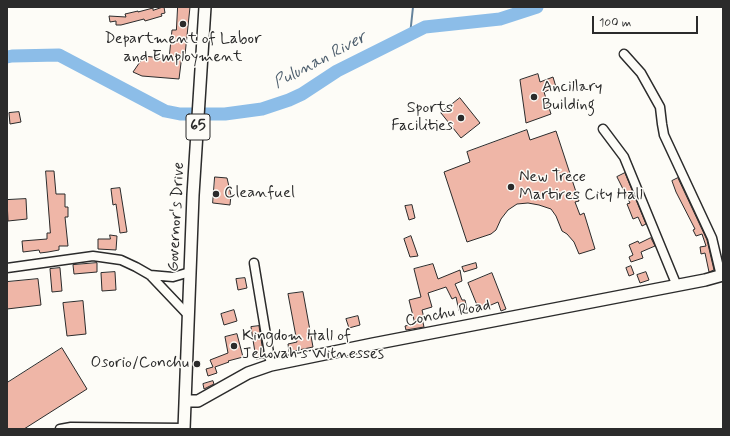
<!DOCTYPE html>
<html>
<head>
<meta charset="utf-8">
<style>
	body { margin:0 }
	#map { position:relative; width:730px; height:436px; overflow:hidden; background:#fdfcf7; font-family:Mynerve,sans-serif }
	canvas { display:block }
	.frame { position:absolute; inset:0; border:8px solid #2b2b2b; pointer-events:none }
	.scale { position:absolute; left:592px; top:16px; width:106px; height:18px; box-sizing:border-box; border:2px solid #2b2b2b; border-top:0; padding-left:5px; font-size:12px; line-height:14px; white-space:nowrap; color:#2b2b2b; -webkit-text-stroke:3px #fdfcf7; paint-order:stroke }
</style>
</head>
<body>
<div id="map">
<canvas width="730" height="436"></canvas>
<div class="frame"></div>
<div class="scale">100 m</div>
</div>
<script>
const c = document.querySelector('canvas').getContext('2d');
c.lineJoin = 'round';
function trace(path, color, width, dash) { c.strokeStyle = color; c.lineWidth = width; c.lineCap = dash ? 'butt' : 'round'; c.setLineDash(dash || []); c.stroke(path); }
function fill(path, color) { c.fillStyle = color; c.fill(path, 'evenodd'); }
function write(font, color, halo, rows, align = 'center') {
  c.font = font + ' Mynerve,sans-serif'; c.lineWidth = 3; c.setLineDash([]); c.textBaseline = 'middle'; c.strokeStyle = halo; c.fillStyle = color; for (const [text, x, y, turn = 0] of rows) {
    c.save(); c.translate(x, y); c.rotate((+turn || 0) * Math.PI / 180); c.textAlign = isNaN(turn) ? turn : align; if (halo) c.strokeText(text, 0, 0); c.fillText(text, 0, 0); c.restore();
  }
}
const stream = new Path2D(`
	M 410,35 L 413,7`);
const river = new Path2D(`
	M 7,57 L 12,56 L 59,55 L 165,111 L 180,114 L 225,114 L 262,109 L 289,100 L 302,94 L 337,71 L 425,27 L 500,19 L 537,7`);
const building = new Path2D(`
	M 164,7 L 165,13 L 161,14 L 162,16 L 145,21 L 144,19 L 121,25 L 116,25 L 116,21 L 110,22 L 109,16 L 126,17 L 125,14 L 138,11 L 138,12 L 153,8 L 153,10 Z
	M 178,7 L 190,7 L 185,55 L 182,55 L 179,79 L 142,76 L 133,72 L 144,56 L 169,59 L 172,30 L 176,30 Z
	M 538,74 L 540,82 L 553,77 L 556,87 L 544,92 L 551,114 L 526,123 L 520,80 Z
	M 460,98 L 480,123 L 461,138 L 441,113 Z
	M 19,112 L 21,122 L 10,124 L 9,113 Z
	M 527,130 L 530,140 L 556,131 L 579,201 L 575,202 L 580,215 L 584,213 L 595,249 L 579,254 L 574,242 L 567,234 L 562,231 L 556,216 L 551,209 L 539,205 L 528,203 L 517,204 L 508,210 L 501,219 L 496,230 L 491,234 L 467,242 L 444,172 L 470,162 L 467,152 Z
	M 46,171 L 54,171 L 56,194 L 65,194 L 65,207 L 68,207 L 68,217 L 65,217 L 68,246 L 59,246 L 59,250 L 48,252 L 40,253 L 39,250 L 23,252 L 22,241 L 47,239 L 47,233 L 50,233 Z
	M 625,173 L 646,224 L 642,226 L 638,217 L 633,219 L 627,204 L 630,203 L 617,177 Z
	M 215,177 L 227,178 L 231,195 L 230,205 L 213,203 Z
	M 678,178 L 707,240 L 714,270 L 709,272 L 705,253 L 701,254 L 700,247 L 706,246 L 702,234 L 696,236 L 693,230 L 695,229 L 676,192 L 672,181 Z
	M 120,188 L 127,232 L 120,233 L 116,204 L 113,205 L 111,189 Z
	M 26,199 L 27,219 L 8,221 L 7,200 Z
	M 412,205 L 415,218 L 409,220 L 405,206 Z
	M 110,235 L 117,236 L 116,250 L 98,249 L 98,239 L 110,239 Z
	M 411,236 L 418,256 L 410,257 L 404,239 Z
	M 651,238 L 655,246 L 641,252 L 643,258 L 631,262 L 629,257 L 633,255 L 629,245 L 638,241 L 639,243 Z
	M 97,263 L 97,272 L 74,274 L 73,265 Z
	M 476,263 L 477,268 L 464,272 L 462,267 Z
	M 433,264 L 438,279 L 460,270 L 462,281 L 455,284 L 462,300 L 465,300 L 467,309 L 459,311 L 456,297 L 452,299 L 446,287 L 428,293 L 432,307 L 422,310 L 424,318 L 422,318 L 424,327 L 406,330 L 405,326 L 415,324 L 409,300 L 421,297 L 414,269 Z
	M 631,266 L 634,274 L 629,276 L 626,268 Z
	M 60,268 L 62,291 L 52,292 L 50,269 Z
	M 115,272 L 116,290 L 102,291 L 101,273 Z
	M 646,272 L 649,280 L 640,283 L 637,275 Z
	M 492,273 L 506,309 L 501,311 L 498,302 L 479,310 L 468,283 Z
	M 245,278 L 247,288 L 238,290 L 236,279 Z
	M 38,279 L 41,305 L 7,309 L 7,282 Z
	M 303,292 L 313,347 L 289,352 L 288,344 L 297,342 L 288,294 Z
	M 83,301 L 86,334 L 67,336 L 63,303 Z
	M 234,310 L 237,321 L 224,325 L 221,314 Z
	M 358,316 L 360,325 L 349,328 L 346,319 Z
	M 259,326 L 264,358 L 256,359 L 251,327 Z
	M 237,334 L 243,357 L 228,361 L 229,362 L 215,367 L 217,373 L 208,376 L 206,369 L 213,367 L 210,360 L 228,353 L 225,337 Z
	M 62,348 L 87,389 L 24,429 L 7,429 L 7,383 Z
	M 213,381 L 214,384 L 204,389 L 203,384 Z`);
const minor = new Path2D(`
	M 624,54 L 641,73 L 660,107 L 662,124 L 664,135 L 712,238 L 721,276
	M 603,129 L 624,157 L 677,286
	M 254,263 L 271,365
	M 7,268 L 93,256 L 121,260 L 136,267 L 150,275 L 188,315
	M 150,275 L 173,277 L 190,272
	M 60,429 L 71,427 L 184,428`);
const major = new Path2D(`
	M 185,401 L 198,401 L 248,373 L 271,365 L 373,344 L 705,280 L 723,275
	M 184,429 L 193,195 L 205,7`);
const markers = [
	[183,24,4,"#2b2b2b"],
	[534,97,4,"#2b2b2b"],
	[461,118,4,"#2b2b2b"],
	[511,187,4,"#2b2b2b"],
	[216,194,4,"#2b2b2b"],
	[234,346,4,"#2b2b2b"],
	[197,364,4,"#2b2b2b"]
];
const shields = [
	[198,127,24]
];
const shieldNames = [
	["65",198,127]
];
const poiNames = [
	["Department of Labor",183,40,"center"],
	["and Employment",183,58,"center"],
	["Ancillary",542,88],
	["Building",542,106],
	["Sports",453,109,"right"],
	["Facilities",453,127,"right"],
	["New Trece",519,178],
	["Martires City Hall",519,196],
	["Cleanfuel",224,194],
	["Kingdom Hall of",242,337],
	["Jehovah's Witnesses",242,355],
	["Osorio/Conchu",189,364,"right"]
];
const streetNames = [
	["Governor's Drive",177,217,-87],
	["Conchu Road",448,314,-11]
];
const waterNames = [
	["Pulunan River",320,61,-28]
];
trace(stream, '#65839c', 2);
trace(river, '#8cbde8', 13);
fill(building, '#efb6a7');
trace(building, '#2b2b2b', 1);
trace(minor, '#2b2b2b', 11);
trace(major, '#2b2b2b', 14);
trace(minor, '#fdfcf7', 8);
trace(major, '#fdfcf7', 11);
for (const [x, y, r, color] of markers) { const dot = new Path2D(); dot.arc(x, y, r, 0, 2 * Math.PI); c.fillStyle = color; c.fill(dot); trace(dot, '#fdfcf7', 1.5); }
for (const [x, y, w] of shields) { const box = new Path2D(); box.roundRect(x - w / 2, y - 13, w, 26, 3); c.fillStyle = '#fdfcf7'; c.fill(box); trace(box, '#2b2b2b', 1); }
write('bold 15px', '#2b2b2b', null, shieldNames);
write('16px', '#2b2b2b', '#fdfcf7', poiNames, 'left');
write('16px', '#2b2b2b', '#fdfcf7', streetNames);
write('italic 17px', '#4d5e6d', '#fdfcf7', waterNames);
</script>
</body>
</html>
